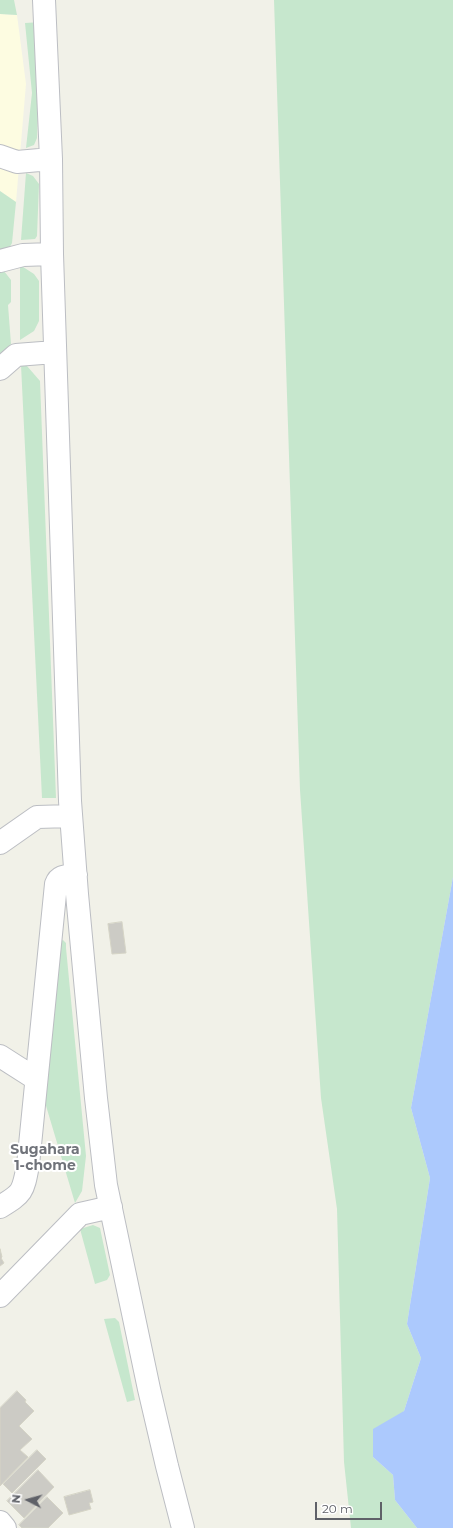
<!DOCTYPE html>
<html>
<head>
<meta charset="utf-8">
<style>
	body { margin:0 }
	#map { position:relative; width:453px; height:1528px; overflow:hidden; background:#f1f1e8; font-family:Montserrat,sans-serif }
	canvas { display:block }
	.north { position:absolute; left:8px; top:1480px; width:40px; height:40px; -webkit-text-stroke:3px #fff; paint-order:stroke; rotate:276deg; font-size:11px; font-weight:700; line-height:16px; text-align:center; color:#5f6168 }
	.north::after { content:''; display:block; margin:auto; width:14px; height:18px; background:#5f6168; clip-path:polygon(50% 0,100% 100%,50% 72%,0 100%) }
	.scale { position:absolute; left:315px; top:1502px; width:67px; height:18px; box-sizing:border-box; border:2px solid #5f6168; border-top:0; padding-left:5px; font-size:12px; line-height:14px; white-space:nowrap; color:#5f6168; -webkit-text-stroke:3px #fff; paint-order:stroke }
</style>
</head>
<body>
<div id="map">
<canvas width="453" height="1528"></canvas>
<div class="north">N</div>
<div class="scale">20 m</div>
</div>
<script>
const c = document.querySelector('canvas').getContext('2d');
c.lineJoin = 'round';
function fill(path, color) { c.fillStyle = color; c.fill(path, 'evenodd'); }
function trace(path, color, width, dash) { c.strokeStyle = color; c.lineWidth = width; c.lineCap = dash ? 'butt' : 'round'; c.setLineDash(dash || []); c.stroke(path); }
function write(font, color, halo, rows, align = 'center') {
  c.font = font + ' Montserrat,sans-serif'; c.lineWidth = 4; c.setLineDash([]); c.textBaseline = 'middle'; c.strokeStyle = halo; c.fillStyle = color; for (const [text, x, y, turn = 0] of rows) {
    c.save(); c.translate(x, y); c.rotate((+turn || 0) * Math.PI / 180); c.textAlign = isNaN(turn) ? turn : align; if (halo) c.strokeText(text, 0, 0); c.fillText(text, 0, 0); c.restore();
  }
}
const commercial = new Path2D(`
	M 0,14 L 17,15 L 26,84 L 16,202 L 0,191 Z`);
const green = new Path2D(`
	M 0,0 L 14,0 L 17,15 L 0,14 Z
	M 274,0 L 453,0 L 453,877 L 411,1108 L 430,1178 L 407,1324 L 421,1358 L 404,1411 L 373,1457 L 393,1475 L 395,1500 L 417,1528 L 351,1528 L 344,1462 L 337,1209 L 321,1098 L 300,790 Z
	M 41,22 L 37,138 L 34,145 L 26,148 L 32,93 L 25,23 Z
	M 26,173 L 33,176 L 39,184 L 37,236 L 35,239 L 21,240 Z
	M 0,191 L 16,202 L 12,243 L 6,254 L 0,256 Z
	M 20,265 L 34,274 L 39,281 L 39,321 L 34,331 L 20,340 Z
	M 0,266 L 11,280 L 11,302 L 8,305 L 11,344 L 0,356 Z
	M 21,365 L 27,366 L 40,381 L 56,798 L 42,798 Z
	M 63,940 L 66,943 L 66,948 L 86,1156 L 82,1191 L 75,1203 L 41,1089 L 59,942 Z
	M 93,1225 L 100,1228 L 110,1275 L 107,1280 L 95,1284 L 80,1229 Z
	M 115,1318 L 119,1322 L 135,1400 L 127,1402 L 104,1319 Z`);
const water = new Path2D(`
	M 453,877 L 453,1528 L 417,1528 L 395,1500 L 393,1475 L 373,1457 L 373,1429 L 404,1411 L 421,1358 L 407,1324 L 430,1178 L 411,1108 Z`);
const building = new Path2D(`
	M 122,922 L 126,953 L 112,954 L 108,924 Z
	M 0,1249 L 2,1257 L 1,1258 L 4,1263 L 0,1266 Z
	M 17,1391 L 26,1400 L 25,1402 L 34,1411 L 19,1426 L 32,1439 L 20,1450 L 28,1457 L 0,1486 L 0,1408 Z
	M 37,1450 L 46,1459 L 12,1493 L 3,1484 Z
	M 38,1470 L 54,1487 L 24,1518 L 7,1501 Z
	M 90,1490 L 93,1502 L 89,1503 L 91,1509 L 69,1515 L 64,1497 Z
	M 47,1497 L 63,1513 L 48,1528 L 22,1528 L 19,1525 Z`);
const minor = new Path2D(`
	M 44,0 L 51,159 L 52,254 L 70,801 L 77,894 L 96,1098 L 106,1185 L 149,1389 L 167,1466 L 183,1528
	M 0,156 L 17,162 L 51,159
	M 0,261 L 23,255 L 52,254
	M 0,369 L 16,355 L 55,352
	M 0,843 L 37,817 L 71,816
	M 0,1056 L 36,1079
	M 0,1207 C 23,1193 23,1192 28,1165 L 56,884 C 59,875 67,876 76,875
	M 0,1296 L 80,1214 L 111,1207
	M 0,1522 L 5,1528`);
const neighbourhoodNames = [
	["Sugahara",45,1150],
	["1-chome",45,1166]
];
fill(commercial, '#fdfce1');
fill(green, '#c6e7cd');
fill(water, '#acc9fd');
fill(building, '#cccbc5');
trace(building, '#d5d4c6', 1);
trace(minor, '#bcbec3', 24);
trace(minor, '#fff', 22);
write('bold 14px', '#70737a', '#fff', neighbourhoodNames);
</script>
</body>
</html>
